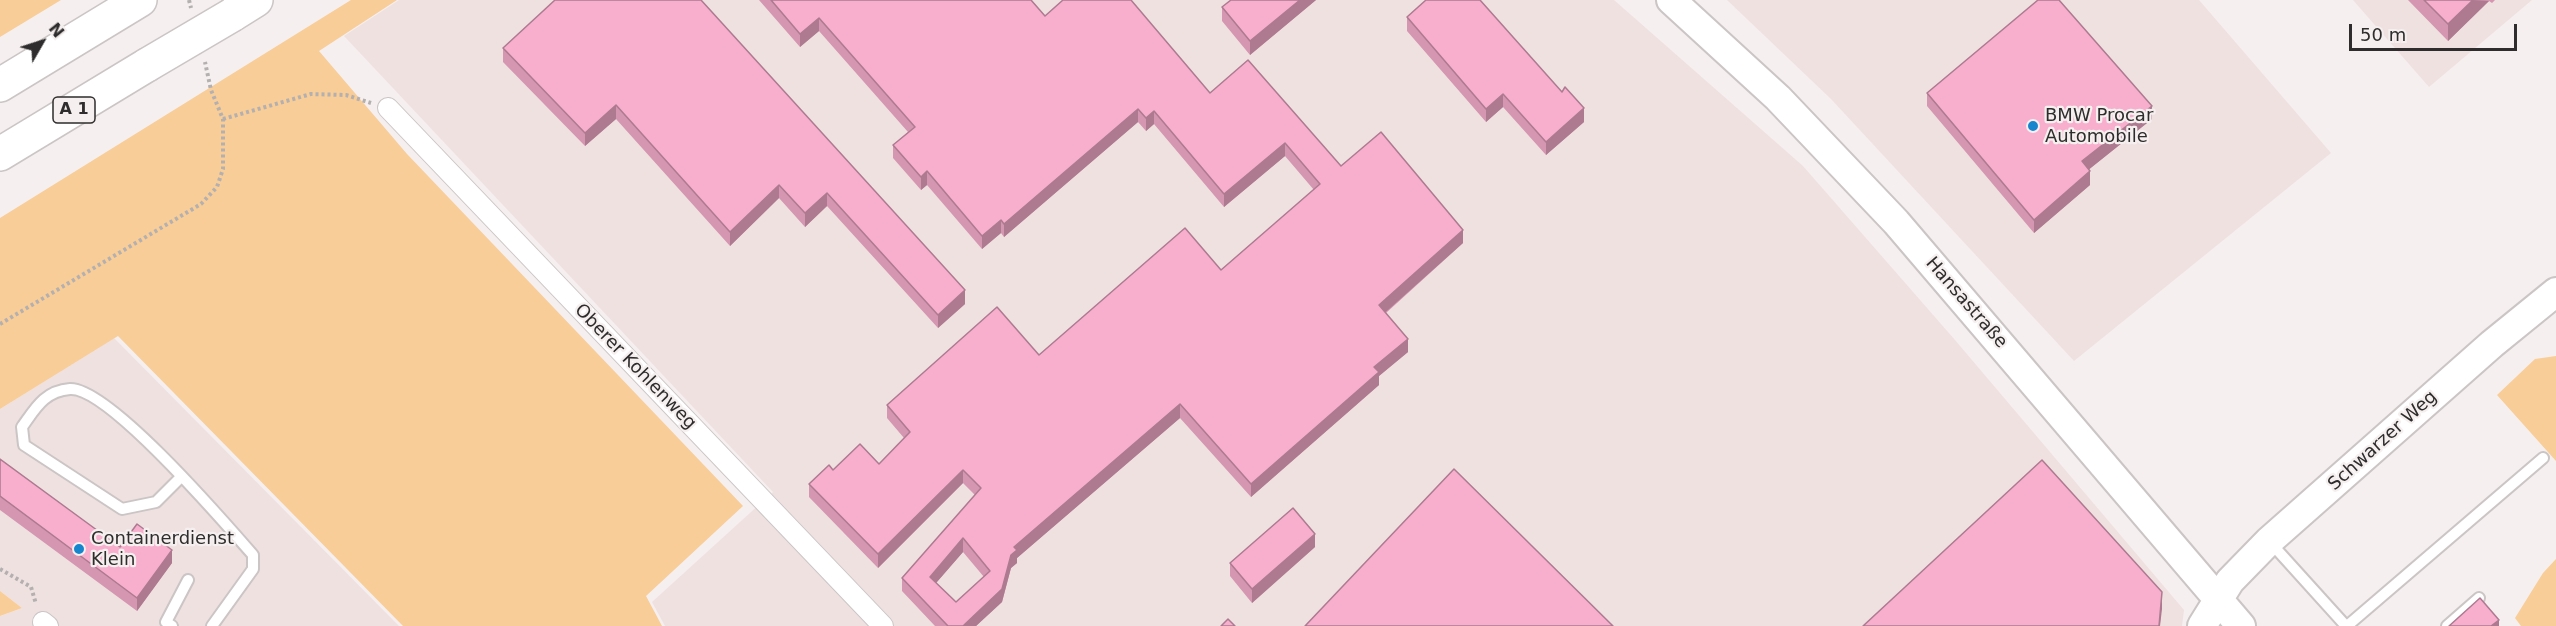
<!DOCTYPE html>
<html>
<head>
<meta charset="utf-8">
<style>
	body { margin:0 }
	#map { position:relative; width:2556px; height:626px; overflow:hidden; background:#f5efef; font-family:"DejaVu Sans",sans-serif }
	canvas { display:block }
	.north { position:absolute; left:12px; top:12px; width:60px; height:60px; -webkit-text-stroke:4px #f5efef; paint-order:stroke; rotate:51deg; font-size:16px; font-weight:700; line-height:24px; text-align:center; color:#2e2c2c }
	.north::after { content:''; display:block; margin:auto; width:21px; height:27px; background:#2e2c2c; clip-path:polygon(50% 0,100% 100%,50% 72%,0 100%) }
	.scale { position:absolute; left:2349px; top:24px; width:168px; height:27px; box-sizing:border-box; border:3px solid #2e2c2c; border-top:0; padding-left:8px; font-size:18px; line-height:21px; white-space:nowrap; color:#2e2c2c; -webkit-text-stroke:4px #f5efef; paint-order:stroke }
</style>
</head>
<body>
<div id="map">
<canvas width="2556" height="626"></canvas>
<div class="north">N</div>
<div class="scale">50 m</div>
</div>
<script>
const c = document.querySelector('canvas').getContext('2d');
c.lineJoin = 'round';
function fill(path, color) { c.fillStyle = color; c.fill(path, 'evenodd'); }
function trace(path, color, width, dash) { c.strokeStyle = color; c.lineWidth = width; c.lineCap = dash ? 'butt' : 'round'; c.setLineDash(dash || []); c.stroke(path); }
function write(font, color, halo, rows, align = 'center') {
  c.font = font + ' "DejaVu Sans",sans-serif'; c.lineWidth = 4.5; c.setLineDash([]); c.textBaseline = 'middle'; c.strokeStyle = halo; c.fillStyle = color; for (const [text, x, y, turn = 0] of rows) {
    c.save(); c.translate(x, y); c.rotate((+turn || 0) * Math.PI / 180); c.textAlign = isNaN(turn) ? turn : align; if (halo) c.strokeText(text, 0, 0); c.fillText(text, 0, 0); c.restore();
  }
}
const built = new Path2D(`
	M 399,0 L 1614,0 L 1803,166 L 1955,340 L 2184,610 L 2182,626 L 665,626 L 652,602 L 773,492 L 344,36 Z
	M 1727,0 L 2199,0 L 2331,153 L 2074,361 L 1831,99 Z
	M 2353,0 L 2532,0 L 2429,87 Z
	M 114,338 L 399,626 L 0,626 L 0,616 L 22,608 L 0,591 L 0,409 Z`);
const green = new Path2D(`
	M 0,0 L 61,0 L 0,37 Z
	M 351,0 L 397,0 L 319,51 L 407,154 L 743,506 L 646,596 L 662,626 L 403,626 L 118,336 L 0,409 L 0,218 Z
	M 2556,356 L 2556,461 L 2497,395 L 2535,359 Z
	M 2556,559 L 2556,626 L 2521,626 L 2515,618 L 2543,573 Z
	M 0,591 L 22,608 L 0,616 Z`);
const path = new Path2D(`
	M 189,0 L 191,8
	M 223,119 L 311,94 L 346,95 L 371,103
	M 0,324 L 201,204 L 217,187 L 223,169 L 223,119 L 211,90 L 205,62
	M 0,569 L 31,587 L 36,604`);
const lane = new Path2D(`
	M 181,477 L 156,502 L 122,509 L 24,445 L 22,427 C 35,409 44,391 70,389 C 108,387 225,523 253,555 L 253,569 L 212,626
	M 2270,542 L 2346,626
	M 172,626 L 166,622 L 188,580
	M 2347,626 L 2543,458
	M 2447,626 L 2479,598`);
const street = new Path2D(`
	M 388,108 L 883,626
	M 43,622 L 48,626`);
const secondary = new Path2D(`
	M 1671,0 L 1778,98 L 1896,222 L 2241,626
	M 2202,626 L 2230,581 L 2269,541 L 2492,344 L 2556,292`);
const highway = new Path2D(`
	M 232,15 L 256,0
	M 0,85 L 140,0
	M 0,154 L 147,65`);
const highwayBridge = new Path2D(`
	M 147,65 L 232,15`);
const wall = new Path2D(`
	M 701,0 L 965,304 L 938,328 L 827,206 L 805,227 L 779,198 L 730,246 L 616,119 L 585,146 L 503,62 L 503,48 Z
	M 759,0 L 1031,0 L 1045,16 L 1210,93 L 1341,166 L 1463,243 L 1386,313 L 1408,352 L 1379,376 L 1379,385 L 1251,497 L 1180,418 L 1017,558 L 1017,563 L 1011,568 L 1002,602 L 976,626 L 935,626 L 902,591 L 902,578 L 975,495 L 963,483 L 878,568 L 809,497 L 809,484 L 833,470 L 879,464 L 904,438 L 887,418 L 887,405 L 1039,355 L 1221,270 L 1314,190 L 1285,156 L 1224,207 L 1154,124 L 1146,131 L 1138,122 L 1004,237 L 1001,233 L 982,249 L 927,185 L 921,190 L 893,158 L 893,145 L 908,132 L 819,31 L 800,47 ZM 963,552 L 984,577 L 956,602 L 936,583 Z
	M 1231,0 L 1316,0 L 1250,55 L 1222,21 L 1222,7 Z
	M 2408,0 L 2495,0 L 2492,3 L 2489,1 L 2448,41 Z
	M 1407,17 L 1584,122 L 1546,155 L 1503,107 L 1486,122 L 1407,31 Z
	M 1927,93 L 2152,119 L 2088,170 L 2090,185 L 2034,233 L 1927,106 Z
	M 0,459 L 120,547 L 172,563 L 137,611 L 0,510 Z
	M 1315,547 L 1252,603 L 1230,576 L 1230,563 Z`);
const shadedWall = new Path2D(`
	M 1300,0 L 1316,0 L 1250,55 L 1250,41 Z
	M 2473,0 L 2489,1 L 2448,41 L 2448,24 Z
	M 819,18 L 819,31 L 800,47 L 800,34 Z
	M 1503,94 L 1503,107 L 1486,122 L 1486,109 Z
	M 616,105 L 616,119 L 585,146 L 585,133 Z
	M 2152,106 L 2152,119 L 2082,175 L 2082,161 Z
	M 1584,108 L 1584,122 L 1546,155 L 1546,142 Z
	M 1138,109 L 1138,122 L 1004,237 L 1004,224 Z
	M 1154,111 L 1154,124 L 1146,131 L 1146,118 Z
	M 1285,143 L 1285,156 L 1224,207 L 1224,194 Z
	M 927,171 L 927,185 L 921,190 L 921,177 Z
	M 2090,171 L 2090,185 L 2034,233 L 2034,220 Z
	M 779,185 L 779,198 L 730,246 L 730,232 Z
	M 827,193 L 827,206 L 805,227 L 805,213 Z
	M 1001,220 L 1001,233 L 982,249 L 982,236 Z
	M 1463,230 L 1463,243 L 1379,318 L 1379,305 Z
	M 965,290 L 965,304 L 938,328 L 938,315 Z
	M 1408,339 L 1408,352 L 1379,376 L 1379,385 L 1251,497 L 1251,484 L 1374,367 Z
	M 1180,404 L 1180,418 L 1017,558 L 1017,563 L 1011,568 L 1002,602 L 976,626 L 963,626 L 1011,555 L 1014,547 Z
	M 963,470 L 963,483 L 878,568 L 878,554 Z
	M 1315,534 L 1315,547 L 1252,603 L 1252,589 Z
	M 963,538 L 963,552 L 930,590 L 930,577 Z
	M 172,550 L 172,563 L 137,611 L 137,598 Z
	M 2162,592 L 2162,609 L 2160,626 L 2159,626 Z
	M 2499,620 L 2499,626 L 2491,626 Z`);
const building = new Path2D(`
	M 555,0 L 701,0 L 965,290 L 938,315 L 827,193 L 805,213 L 779,185 L 730,232 L 616,105 L 585,133 L 503,48 Z
	M 771,0 L 1031,0 L 1045,16 L 1063,0 L 1131,0 L 1210,93 L 1248,60 L 1341,166 L 1381,132 L 1463,230 L 1379,305 L 1408,339 L 1374,367 L 1379,372 L 1251,484 L 1180,404 L 1014,547 L 1017,550 L 1011,555 L 1002,589 L 963,626 L 948,626 L 902,578 L 981,488 L 963,470 L 878,554 L 809,484 L 829,465 L 833,470 L 860,444 L 879,464 L 910,432 L 887,405 L 997,307 L 1039,355 L 1185,228 L 1221,270 L 1320,184 L 1285,143 L 1224,194 L 1154,111 L 1146,118 L 1138,109 L 1004,224 L 1001,220 L 982,236 L 927,171 L 921,177 L 893,145 L 915,127 L 819,18 L 800,34 ZM 963,538 L 990,571 L 956,602 L 930,577 Z
	M 1231,0 L 1300,0 L 1250,41 L 1222,7 Z
	M 1426,0 L 1480,0 L 1562,92 L 1565,87 L 1584,108 L 1546,142 L 1503,94 L 1486,109 L 1407,17 Z
	M 2038,0 L 2059,0 L 2152,106 L 2082,161 L 2090,171 L 2034,220 L 1927,93 Z
	M 2424,0 L 2473,0 L 2448,24 Z
	M 0,459 L 120,547 L 137,524 L 172,550 L 137,598 L 0,496 Z
	M 2042,460 L 2162,592 L 2159,626 L 1863,626 Z
	M 1454,469 L 1613,626 L 1305,626 Z
	M 1293,508 L 1315,534 L 1252,589 L 1230,563 Z
	M 2480,598 L 2499,620 L 2491,626 L 2449,626 Z
	M 1228,619 L 1235,626 L 1221,626 Z`);
const markers = [
	[2033,126,6,"#1785ce"],
	[79,549,6,"#1785ce"]
];
const shields = [
	[74,110,42]
];
const shieldNames = [
	["A 1",74,110]
];
const poiNames = [
	["BMW Procar",2045,116],
	["Automobile",2045,137],
	["Containerdienst",91,539],
	["Klein",91,560]
];
const streetNames = [
	["Hansastraße",1966,303,49],
	["Oberer Kohlenweg",635,367,46],
	["Schwarzer Weg",2383,441,-42]
];
fill(built, '#f0e1e1');
fill(green, '#f8cd97');
trace(lane, '#cbc5c5', 14);
trace(street, '#cbc5c5', 22);
trace(secondary, '#cbc5c5', 32);
trace(highway, '#cbc5c5', 36);
trace(path, '#b4b0b0', 4, [3, 3]);
trace(lane, '#fff', 10);
trace(street, '#fff', 20);
trace(secondary, '#fff', 28);
trace(highway, '#fff', 33);
trace(highwayBridge, '#cbc5c5', 36, []);
trace(highwayBridge, '#fff', 33);
fill(wall, '#d496b0');
fill(shadedWall, '#ad7a90');
fill(building, '#f7afcd');
trace(building, '#ad7a90', 1.5);
for (const [x, y, r, color] of markers) { const dot = new Path2D(); dot.arc(x, y, r, 0, 2 * Math.PI); c.fillStyle = color; c.fill(dot); trace(dot, '#f5efef', 2); }
for (const [x, y, w] of shields) { const box = new Path2D(); box.roundRect(x - w / 2, y - 13, w, 26, 4.5); c.fillStyle = '#f5efef'; c.fill(box); trace(box, '#2e2c2c', 1.5); }
write('bold 16px', '#2e2c2c', null, shieldNames);
write('18px', '#2e2c2c', '#f5efef', poiNames, 'left');
write('18px', '#2e2c2c', '#f5efef', streetNames);
</script>
</body>
</html>
